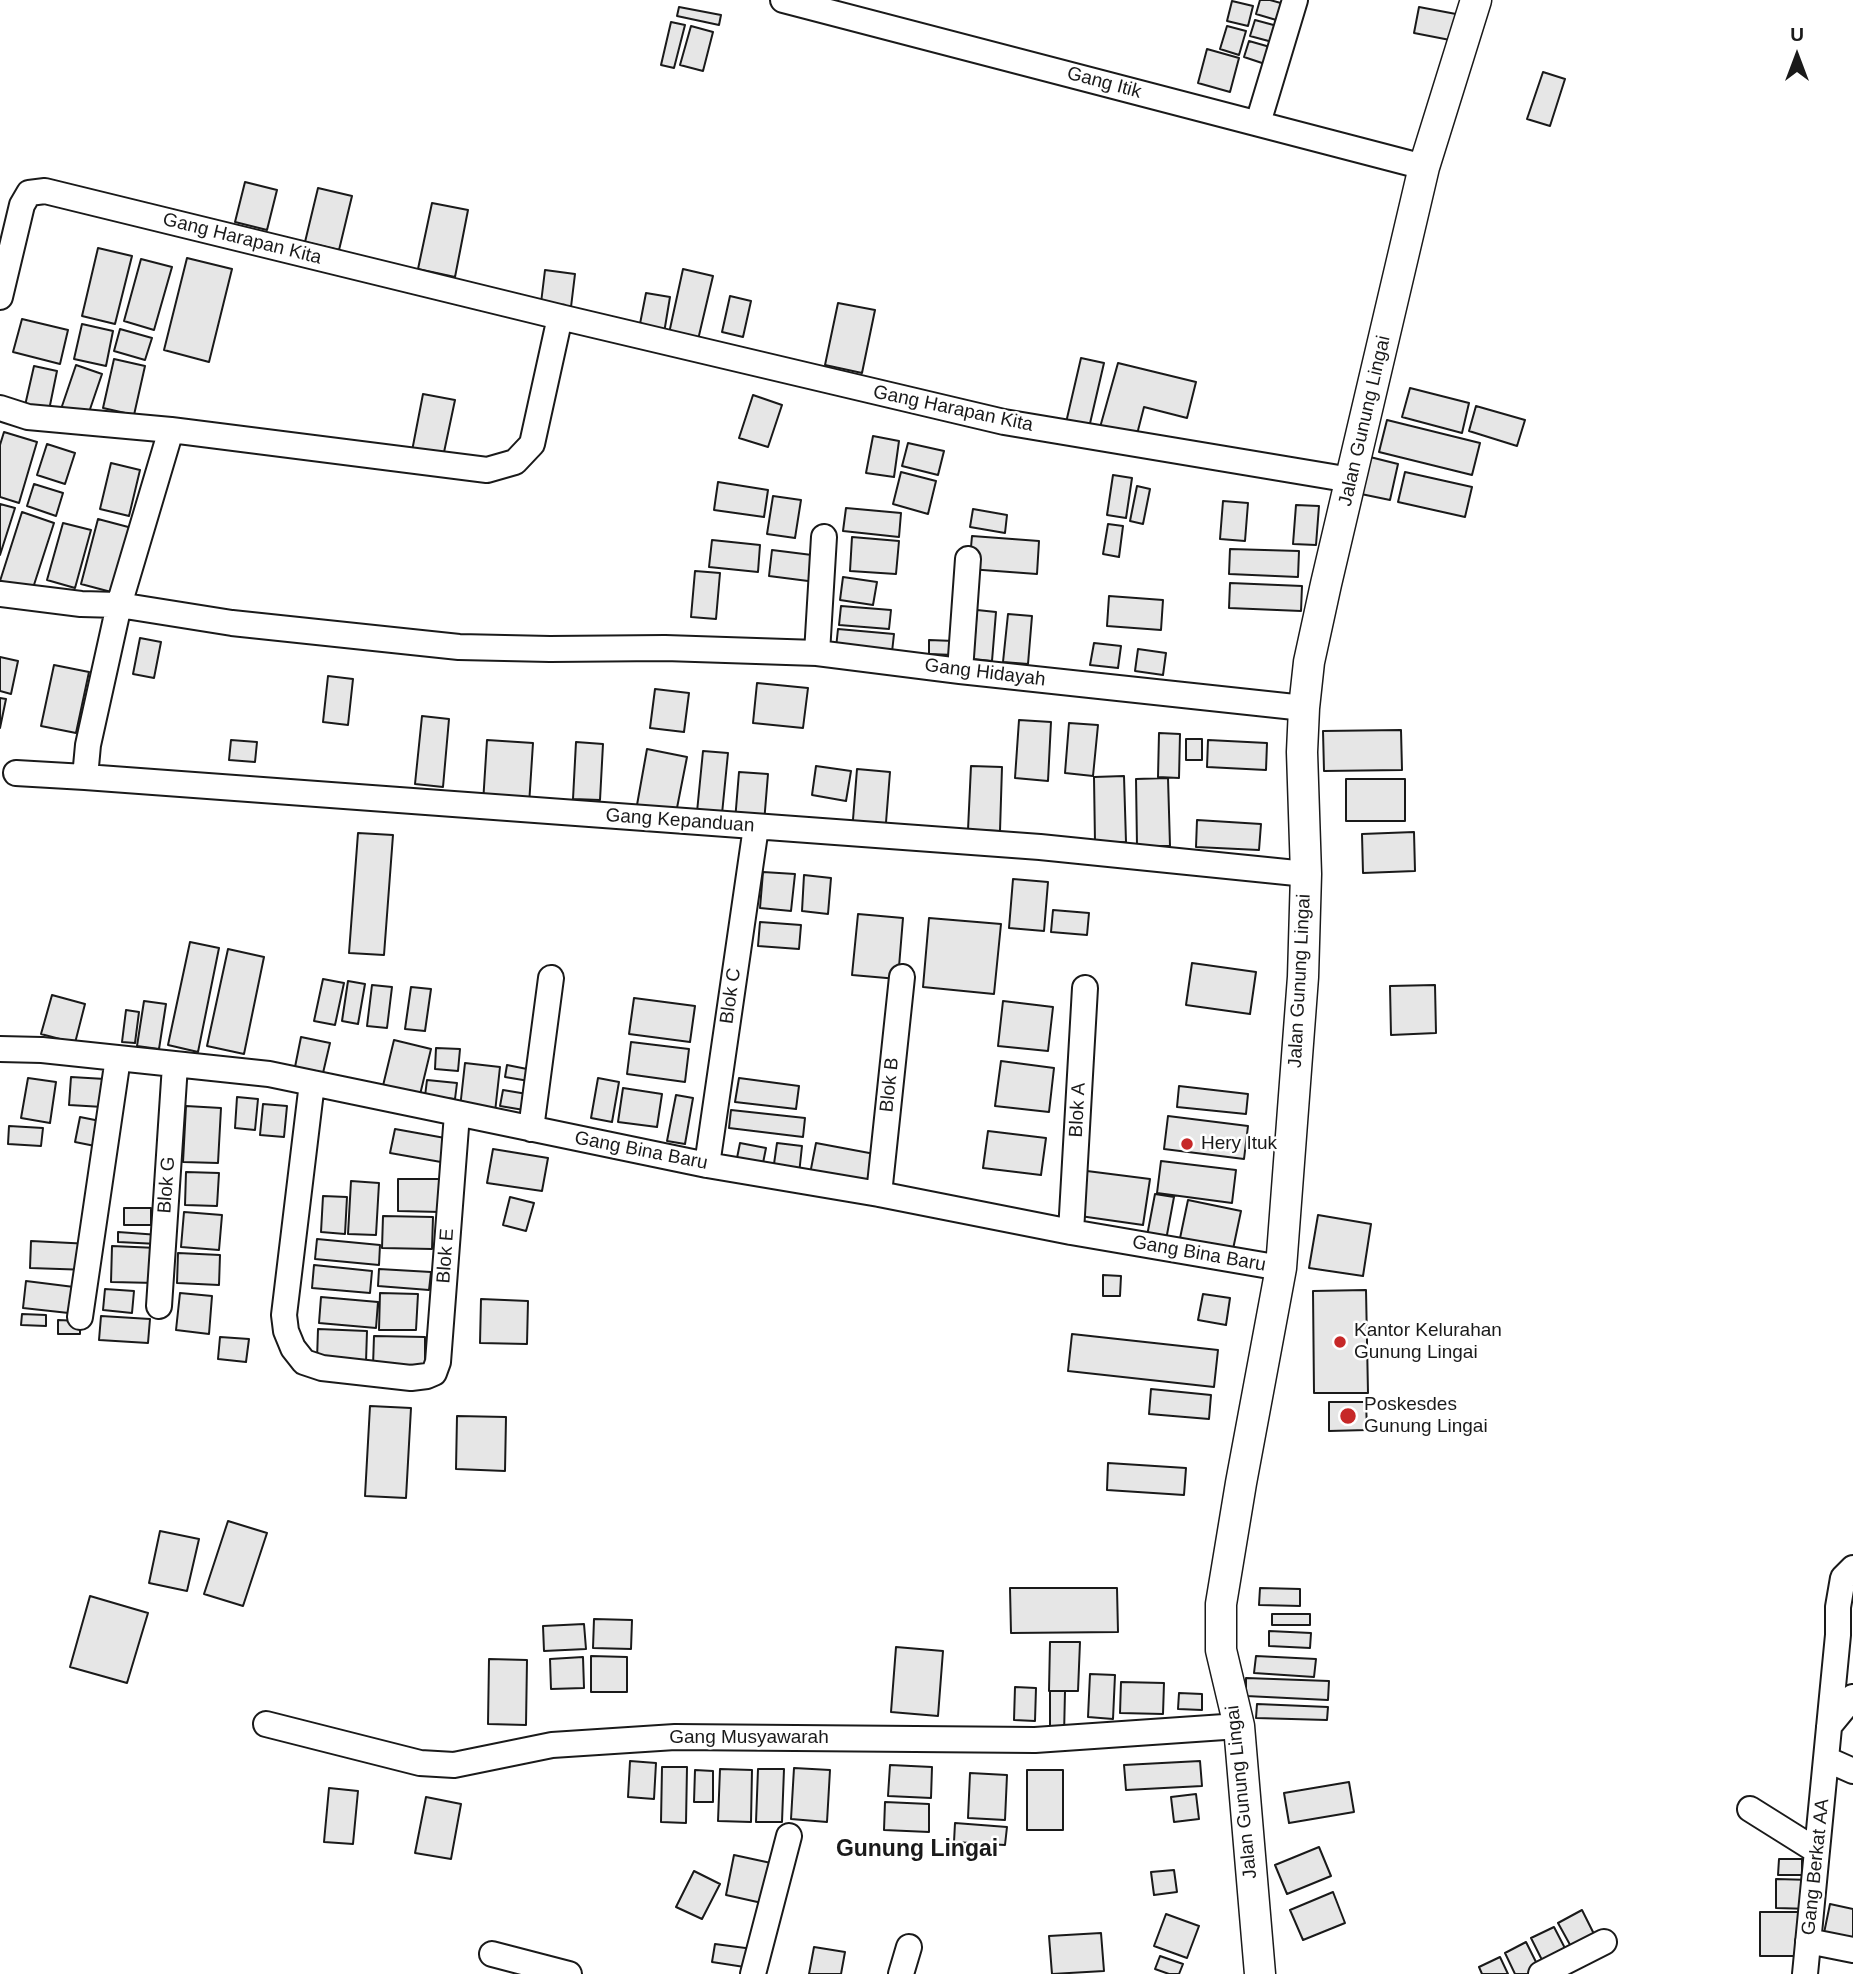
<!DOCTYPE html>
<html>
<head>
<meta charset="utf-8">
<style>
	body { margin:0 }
	#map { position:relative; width:1853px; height:1974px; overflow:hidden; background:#fff; font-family:Arial,sans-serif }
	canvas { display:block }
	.north { position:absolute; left:1762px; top:21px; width:70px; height:70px; -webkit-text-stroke:5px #fff; paint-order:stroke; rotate:0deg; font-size:19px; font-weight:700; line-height:28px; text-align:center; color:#1a1a1a }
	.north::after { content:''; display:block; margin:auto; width:24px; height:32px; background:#1a1a1a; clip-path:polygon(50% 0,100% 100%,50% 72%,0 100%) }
</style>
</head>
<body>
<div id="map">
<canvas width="1853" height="1974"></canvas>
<div class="north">U</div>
</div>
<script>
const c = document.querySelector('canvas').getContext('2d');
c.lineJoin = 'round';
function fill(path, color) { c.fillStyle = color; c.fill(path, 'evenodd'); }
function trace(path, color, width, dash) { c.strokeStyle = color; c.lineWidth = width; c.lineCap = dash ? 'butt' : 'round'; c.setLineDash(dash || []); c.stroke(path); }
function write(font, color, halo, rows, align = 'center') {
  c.font = font + ' Arial,sans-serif'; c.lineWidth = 5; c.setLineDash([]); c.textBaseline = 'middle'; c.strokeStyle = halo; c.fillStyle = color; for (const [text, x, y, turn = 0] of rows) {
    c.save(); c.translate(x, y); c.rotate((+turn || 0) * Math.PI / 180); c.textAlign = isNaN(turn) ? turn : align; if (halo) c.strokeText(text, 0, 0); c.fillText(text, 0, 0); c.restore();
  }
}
const building = new Path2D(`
	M 1260,0 L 1270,0 L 1288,5 L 1283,22 L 1256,14 Z
	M 1232,1 L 1253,6 L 1248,26 L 1227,21 Z
	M 679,7 L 721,15 L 719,25 L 677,16 Z
	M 1419,7 L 1456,14 L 1450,40 L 1414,33 Z
	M 1255,20 L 1281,27 L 1276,43 L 1250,36 Z
	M 671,22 L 685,25 L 674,68 L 661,65 Z
	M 691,26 L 713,32 L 703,71 L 680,65 Z
	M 1227,26 L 1246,31 L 1239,55 L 1220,49 Z
	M 1249,41 L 1277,49 L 1271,66 L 1244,57 Z
	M 1207,49 L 1239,58 L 1230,92 L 1198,83 Z
	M 1543,72 L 1565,79 L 1550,126 L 1527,119 Z
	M 245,182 L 277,190 L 267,230 L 235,222 Z
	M 318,188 L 352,196 L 339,250 L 305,242 Z
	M 432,203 L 468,210 L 455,277 L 418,269 Z
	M 98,248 L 132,256 L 115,324 L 82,316 Z
	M 187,258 L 232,269 L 209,362 L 164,350 Z
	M 141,259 L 172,267 L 154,330 L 124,321 Z
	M 683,269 L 713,276 L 697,344 L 668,338 Z
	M 545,270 L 575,274 L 571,307 L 541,303 Z
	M 646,293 L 670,297 L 664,333 L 639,329 Z
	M 730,296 L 751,301 L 743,337 L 722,332 Z
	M 838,303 L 875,310 L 862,373 L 825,365 Z
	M 22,319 L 68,330 L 60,364 L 13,352 Z
	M 82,324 L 113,331 L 106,366 L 74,359 Z
	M 120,329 L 152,338 L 145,360 L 114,351 Z
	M 1081,358 L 1104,363 L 1088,432 L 1065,427 Z
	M 114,359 L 145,366 L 134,415 L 103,408 Z
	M 1118,363 L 1196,382 L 1187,418 L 1144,407 L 1135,442 L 1099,431 Z
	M 76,365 L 102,374 L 86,421 L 60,412 Z
	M 34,366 L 57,371 L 48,415 L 24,410 Z
	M 1410,388 L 1469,403 L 1462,433 L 1402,417 Z
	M 423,394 L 455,400 L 443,457 L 412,451 Z
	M 753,395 L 782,405 L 768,447 L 739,438 Z
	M 1476,406 L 1525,420 L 1517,446 L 1469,431 Z
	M 1387,420 L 1480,443 L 1472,475 L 1379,452 Z
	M 4,432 L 37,442 L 19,503 L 0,497 L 0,445 Z
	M 873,436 L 899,441 L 894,477 L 866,473 Z
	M 908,443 L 944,451 L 938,475 L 902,466 Z
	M 47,444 L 75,453 L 65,484 L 37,475 Z
	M 1370,457 L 1398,464 L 1390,500 L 1361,494 Z
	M 111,463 L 140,470 L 129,516 L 100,509 Z
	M 901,472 L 936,481 L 928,514 L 893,504 Z
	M 1405,472 L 1472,487 L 1465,517 L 1398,502 Z
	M 1113,475 L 1132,478 L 1126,518 L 1107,515 Z
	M 718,482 L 768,490 L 764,517 L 714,510 Z
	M 34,484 L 63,493 L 56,516 L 27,506 Z
	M 1137,486 L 1150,489 L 1143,524 L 1130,521 Z
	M 773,496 L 801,500 L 795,538 L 767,534 Z
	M 1223,501 L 1248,503 L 1245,541 L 1220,539 Z
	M 0,504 L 15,508 L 0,555 Z
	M 1296,505 L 1319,506 L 1316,545 L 1293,544 Z
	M 846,508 L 901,513 L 899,537 L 843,531 Z
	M 973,509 L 1007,515 L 1005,533 L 970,527 Z
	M 22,512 L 54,523 L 32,591 L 0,581 Z
	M 98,519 L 132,528 L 115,593 L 81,584 Z
	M 63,523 L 91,530 L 75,588 L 47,580 Z
	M 1108,524 L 1123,526 L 1119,557 L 1103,554 Z
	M 972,536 L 1039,541 L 1037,574 L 969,569 Z
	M 852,537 L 899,541 L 896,574 L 850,571 Z
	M 712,540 L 760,545 L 758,572 L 709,567 Z
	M 1230,549 L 1299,551 L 1298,577 L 1229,574 Z
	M 772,550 L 820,556 L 816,582 L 769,576 Z
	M 695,571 L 720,573 L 716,619 L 691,617 Z
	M 843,577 L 877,582 L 873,605 L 840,600 Z
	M 1230,583 L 1302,586 L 1301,611 L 1229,608 Z
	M 1109,596 L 1163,600 L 1161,630 L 1107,626 Z
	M 841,606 L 891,610 L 889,629 L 839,625 Z
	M 977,610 L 996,612 L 992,661 L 973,659 Z
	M 1008,614 L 1032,616 L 1028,664 L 1003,662 Z
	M 838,629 L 894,634 L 892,652 L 836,648 Z
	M 140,638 L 161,642 L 154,678 L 133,674 Z
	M 929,640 L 954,641 L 954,655 L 929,654 Z
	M 1094,643 L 1121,646 L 1118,668 L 1090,665 Z
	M 1138,649 L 1166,653 L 1163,675 L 1135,671 Z
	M 0,657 L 18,661 L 11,694 L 0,691 Z
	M 54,665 L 89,672 L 76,733 L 41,726 Z
	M 328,676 L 353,679 L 348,725 L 323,722 Z
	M 757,683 L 808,688 L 803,728 L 753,723 Z
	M 655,689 L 689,693 L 684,732 L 650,728 Z
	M 0,698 L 6,699 L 0,728 Z
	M 422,716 L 449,719 L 443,787 L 415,784 Z
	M 1019,720 L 1051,722 L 1048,781 L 1015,778 Z
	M 1069,723 L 1098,725 L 1093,776 L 1065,773 Z
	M 1401,730 L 1402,770 L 1324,771 L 1323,731 Z
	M 1159,733 L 1180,734 L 1179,778 L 1158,777 Z
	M 1186,739 L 1202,739 L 1202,760 L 1186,760 Z
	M 231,740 L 257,742 L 255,762 L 229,760 Z
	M 487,740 L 533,743 L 529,805 L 483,803 Z
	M 1208,740 L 1267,743 L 1266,770 L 1207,767 Z
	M 576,742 L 603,744 L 600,800 L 573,799 Z
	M 647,749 L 687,757 L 676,813 L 637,805 Z
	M 703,751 L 728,753 L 722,814 L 697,812 Z
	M 816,766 L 851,771 L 846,801 L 812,795 Z
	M 971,766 L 1002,767 L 1000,831 L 968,830 Z
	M 857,769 L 890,772 L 885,835 L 852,832 Z
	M 739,772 L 768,774 L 764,823 L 735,821 Z
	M 1124,776 L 1126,842 L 1095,843 L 1094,777 Z
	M 1168,778 L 1170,846 L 1137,846 L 1136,779 Z
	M 1346,779 L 1405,779 L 1405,821 L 1346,821 Z
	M 1197,820 L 1261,824 L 1259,850 L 1196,847 Z
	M 1414,832 L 1415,871 L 1363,873 L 1362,834 Z
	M 358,833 L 393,835 L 384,955 L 349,953 Z
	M 763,872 L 795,874 L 791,911 L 760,908 Z
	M 804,875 L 831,878 L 828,914 L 802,911 Z
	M 1013,879 L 1048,882 L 1044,931 L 1009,928 Z
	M 1053,910 L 1089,913 L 1087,935 L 1051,932 Z
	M 858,914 L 903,918 L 898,979 L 852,975 Z
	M 929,918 L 1001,924 L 994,994 L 923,987 Z
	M 760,922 L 801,925 L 799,949 L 758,946 Z
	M 190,942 L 219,948 L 198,1052 L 168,1045 Z
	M 228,949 L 264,957 L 244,1054 L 207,1046 Z
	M 1192,963 L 1256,972 L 1250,1014 L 1186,1005 Z
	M 323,979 L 344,983 L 335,1025 L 314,1021 Z
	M 348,981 L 365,984 L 358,1024 L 342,1021 Z
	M 372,985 L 392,987 L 387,1028 L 367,1026 Z
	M 1435,985 L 1436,1033 L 1391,1035 L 1390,986 Z
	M 411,987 L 431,989 L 425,1031 L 405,1029 Z
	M 52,995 L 85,1004 L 75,1043 L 41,1034 Z
	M 634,998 L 695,1006 L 690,1042 L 629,1034 Z
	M 144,1001 L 166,1004 L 159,1049 L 137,1046 Z
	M 1003,1001 L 1053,1007 L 1048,1051 L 998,1046 Z
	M 126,1010 L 139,1012 L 135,1043 L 122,1042 Z
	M 301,1037 L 330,1043 L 323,1073 L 295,1067 Z
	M 394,1040 L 431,1049 L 418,1103 L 381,1094 Z
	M 631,1042 L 689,1049 L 685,1082 L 627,1074 Z
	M 436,1048 L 460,1049 L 458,1071 L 435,1069 Z
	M 1001,1061 L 1054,1068 L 1049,1112 L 995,1106 Z
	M 465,1063 L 500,1067 L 495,1112 L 460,1108 Z
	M 507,1065 L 537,1071 L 535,1082 L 505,1077 Z
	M 71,1077 L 105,1079 L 103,1107 L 69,1105 Z
	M 28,1078 L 56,1082 L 50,1123 L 21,1118 Z
	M 598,1078 L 619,1082 L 612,1122 L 591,1118 Z
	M 739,1078 L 799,1086 L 796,1109 L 735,1102 Z
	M 427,1080 L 457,1083 L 455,1099 L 425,1096 Z
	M 1179,1086 L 1248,1094 L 1246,1114 L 1177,1107 Z
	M 623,1088 L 662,1094 L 657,1127 L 618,1122 Z
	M 503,1090 L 533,1095 L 530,1111 L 500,1106 Z
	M 676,1095 L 693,1098 L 685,1144 L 667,1141 Z
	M 237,1097 L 258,1099 L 255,1130 L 235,1128 Z
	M 263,1104 L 287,1106 L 284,1137 L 260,1135 Z
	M 186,1106 L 221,1108 L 218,1163 L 183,1162 Z
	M 731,1110 L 805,1118 L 803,1137 L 729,1128 Z
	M 1168,1116 L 1248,1126 L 1244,1159 L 1164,1149 Z
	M 80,1117 L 100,1121 L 95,1146 L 75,1142 Z
	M 9,1126 L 43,1128 L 41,1146 L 8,1144 Z
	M 395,1129 L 445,1138 L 441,1162 L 390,1153 Z
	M 988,1131 L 1046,1138 L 1041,1175 L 983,1168 Z
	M 740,1143 L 766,1148 L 762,1168 L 736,1163 Z
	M 777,1143 L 802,1146 L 799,1174 L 773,1171 Z
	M 816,1143 L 880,1155 L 874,1185 L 810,1174 Z
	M 493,1149 L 548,1158 L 542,1191 L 487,1183 Z
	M 1161,1161 L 1236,1170 L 1232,1203 L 1157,1193 Z
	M 1087,1171 L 1150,1179 L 1143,1225 L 1080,1216 Z
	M 186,1172 L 219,1173 L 217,1206 L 185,1205 Z
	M 398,1179 L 441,1179 L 441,1212 L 398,1211 Z
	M 351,1181 L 379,1183 L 376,1235 L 348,1234 Z
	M 1155,1194 L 1174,1197 L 1166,1240 L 1147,1236 Z
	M 323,1196 L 347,1197 L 345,1234 L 321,1232 Z
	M 510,1197 L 534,1203 L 526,1231 L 503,1225 Z
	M 1188,1200 L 1241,1211 L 1232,1254 L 1179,1243 Z
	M 124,1208 L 151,1208 L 151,1225 L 124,1225 Z
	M 184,1212 L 222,1215 L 219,1250 L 181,1247 Z
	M 1318,1215 L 1371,1224 L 1363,1276 L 1309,1268 Z
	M 383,1216 L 433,1217 L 432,1249 L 382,1248 Z
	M 118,1232 L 159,1235 L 158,1244 L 118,1242 Z
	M 317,1239 L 380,1245 L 379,1265 L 315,1259 Z
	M 31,1241 L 91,1244 L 89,1270 L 30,1268 Z
	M 112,1246 L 157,1248 L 156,1283 L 111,1282 Z
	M 178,1253 L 220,1255 L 219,1285 L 177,1283 Z
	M 314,1265 L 372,1271 L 370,1293 L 312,1288 Z
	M 379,1269 L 431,1272 L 429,1290 L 378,1286 Z
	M 1103,1275 L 1121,1276 L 1120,1296 L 1103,1296 Z
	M 26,1281 L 90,1289 L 87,1315 L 23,1308 Z
	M 105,1289 L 134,1291 L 132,1313 L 103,1310 Z
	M 1366,1290 L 1368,1393 L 1314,1393 L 1313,1291 Z
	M 180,1293 L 212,1296 L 209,1334 L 176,1330 Z
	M 380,1293 L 418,1294 L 416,1330 L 379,1330 Z
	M 1203,1294 L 1230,1298 L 1226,1325 L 1198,1320 Z
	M 321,1297 L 378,1302 L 376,1328 L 319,1323 Z
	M 481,1299 L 528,1301 L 527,1344 L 480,1343 Z
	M 22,1314 L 46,1315 L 46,1326 L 21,1325 Z
	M 101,1316 L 150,1319 L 148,1343 L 99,1340 Z
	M 58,1320 L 80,1321 L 80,1334 L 58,1334 Z
	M 318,1329 L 367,1331 L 366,1362 L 317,1360 Z
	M 1072,1334 L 1218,1350 L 1214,1387 L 1068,1371 Z
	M 374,1336 L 425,1337 L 425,1366 L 373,1366 Z
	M 220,1337 L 249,1339 L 246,1362 L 218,1359 Z
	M 1151,1389 L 1211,1395 L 1209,1419 L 1149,1414 Z
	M 1329,1402 L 1366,1402 L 1367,1430 L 1329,1431 Z
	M 370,1406 L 411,1408 L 406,1498 L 365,1496 Z
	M 457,1416 L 506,1417 L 505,1471 L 456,1469 Z
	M 1108,1463 L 1186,1468 L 1184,1495 L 1107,1490 Z
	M 228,1521 L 267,1533 L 243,1606 L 204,1594 Z
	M 160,1531 L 199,1539 L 187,1591 L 149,1583 Z
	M 1010,1588 L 1117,1588 L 1118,1632 L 1011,1633 Z
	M 1260,1588 L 1300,1589 L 1300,1606 L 1259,1605 Z
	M 90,1596 L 148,1613 L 127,1683 L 70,1667 Z
	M 1272,1614 L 1310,1614 L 1310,1625 L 1272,1625 Z
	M 594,1619 L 632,1620 L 631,1649 L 593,1648 Z
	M 584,1624 L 586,1649 L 544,1651 L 543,1626 Z
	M 1269,1631 L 1311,1633 L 1310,1648 L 1269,1646 Z
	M 1050,1642 L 1080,1642 L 1078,1691 L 1049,1691 Z
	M 896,1647 L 943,1651 L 938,1716 L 891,1712 Z
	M 591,1656 L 627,1657 L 627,1692 L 591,1692 Z
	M 1256,1656 L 1316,1659 L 1314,1677 L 1254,1673 Z
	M 583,1657 L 584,1688 L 551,1689 L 550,1659 Z
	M 489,1659 L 527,1660 L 526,1725 L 488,1724 Z
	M 1090,1674 L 1115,1675 L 1113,1719 L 1088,1717 Z
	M 1246,1678 L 1329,1681 L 1328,1700 L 1246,1696 Z
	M 1121,1682 L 1164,1683 L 1163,1714 L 1120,1713 Z
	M 1015,1687 L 1036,1688 L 1035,1721 L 1014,1720 Z
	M 1050,1691 L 1065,1691 L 1064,1736 L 1050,1736 Z
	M 1179,1693 L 1202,1694 L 1202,1710 L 1178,1709 Z
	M 1257,1704 L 1328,1707 L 1327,1720 L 1256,1718 Z
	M 630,1761 L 656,1763 L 654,1799 L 628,1797 Z
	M 1200,1761 L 1202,1786 L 1126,1790 L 1124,1765 Z
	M 890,1765 L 932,1767 L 931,1798 L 888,1796 Z
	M 662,1767 L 687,1767 L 686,1823 L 661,1822 Z
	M 794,1768 L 830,1770 L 827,1822 L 791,1819 Z
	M 720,1769 L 752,1770 L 751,1822 L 718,1821 Z
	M 758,1769 L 784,1769 L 782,1822 L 756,1822 Z
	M 695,1770 L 713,1771 L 713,1802 L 694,1802 Z
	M 1027,1770 L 1063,1770 L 1063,1830 L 1027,1830 Z
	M 970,1773 L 1007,1775 L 1005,1820 L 968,1818 Z
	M 1349,1782 L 1354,1812 L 1289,1823 L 1284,1793 Z
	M 329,1788 L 358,1791 L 353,1844 L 324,1842 Z
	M 1196,1794 L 1199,1819 L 1174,1822 L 1171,1797 Z
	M 426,1797 L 461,1804 L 451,1859 L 415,1853 Z
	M 885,1802 L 929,1804 L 929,1832 L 884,1830 Z
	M 955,1823 L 1007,1827 L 1005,1845 L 954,1842 Z
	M 1319,1847 L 1331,1876 L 1287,1894 L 1275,1865 Z
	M 734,1855 L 771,1863 L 762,1903 L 726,1895 Z
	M 1779,1859 L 1802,1859 L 1802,1875 L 1778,1875 Z
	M 1174,1870 L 1177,1892 L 1154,1895 L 1151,1872 Z
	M 694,1871 L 720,1884 L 702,1919 L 676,1907 Z
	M 1776,1879 L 1812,1880 L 1812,1909 L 1776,1908 Z
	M 1333,1892 L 1345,1923 L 1303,1940 L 1290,1910 Z
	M 1830,1904 L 1853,1909 L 1853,1939 L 1824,1933 Z
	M 1582,1910 L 1597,1940 L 1574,1952 L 1558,1923 Z
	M 1760,1912 L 1799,1912 L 1799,1956 L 1760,1956 Z
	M 1166,1914 L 1199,1926 L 1187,1958 L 1154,1946 Z
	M 1554,1927 L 1569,1956 L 1546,1968 L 1531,1938 Z
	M 1101,1933 L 1104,1971 L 1052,1974 L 1049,1936 Z
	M 1526,1942 L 1540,1970 L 1532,1974 L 1515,1974 L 1505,1953 Z
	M 715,1944 L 753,1949 L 751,1968 L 712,1962 Z
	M 814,1947 L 845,1952 L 841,1974 L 809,1974 Z
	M 1160,1956 L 1183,1964 L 1179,1974 L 1169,1974 L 1155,1969 Z
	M 1500,1957 L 1508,1974 L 1482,1974 L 1479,1967 Z`);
const minor = new Path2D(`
	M 783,0 L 1424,167
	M 1258,123 L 1295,0
	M 0,297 L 22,205 L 29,193 L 45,191 L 560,317 L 1004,422 L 1351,480
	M 0,408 L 28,417 L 171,430 L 487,470 L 515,462 L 532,444 L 560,317
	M 171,430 L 119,605 L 88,745 L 85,777 L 1040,847 L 1306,874
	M 0,594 L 81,604 L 119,605 L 232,623 L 459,647 L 550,649 L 665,648 L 817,653 L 960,671 L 1304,708
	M 817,653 L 824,537
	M 960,671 L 968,559
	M 16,773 L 85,777
	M 0,1049 L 42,1050 L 269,1074 L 707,1165 L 879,1194 L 1071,1232 L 1281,1268
	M 312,1083 L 284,1315 L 286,1331 L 293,1348 L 304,1362 L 322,1368 L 411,1378 L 427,1376 L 434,1373 L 438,1362 L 457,1114
	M 531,1129 L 551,978
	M 707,1165 L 756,827
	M 879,1194 L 902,977
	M 1071,1232 L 1085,988
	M 159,1306 L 175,1065
	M 80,1317 L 118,1058
	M 266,1724 L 420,1763 L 454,1765 L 552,1745 L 675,1737 L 1035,1740 L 1239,1726
	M 1829,1726 L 1853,1697
	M 1826,1759 L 1853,1771
	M 1750,1809 L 1817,1851
	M 1808,1941 L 1853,1950
	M 492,1954 L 569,1974
	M 753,1974 L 789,1836
	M 901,1974 L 909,1947
	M 1541,1974 L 1604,1942
	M 1805,1974 L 1838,1635 L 1838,1607 L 1843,1578 L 1853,1568`);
const tertiary = new Path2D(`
	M 1260,1974 L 1239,1726 L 1221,1650 L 1221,1604 L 1241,1483 L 1281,1268 L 1303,977 L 1306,874 L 1302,752 L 1304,708 L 1309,662 L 1326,584 L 1424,167 L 1476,0`);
const markers = [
	[1187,1144,7,"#c62828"],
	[1340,1342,7,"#c62828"],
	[1348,1416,9,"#c62828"]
];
const streetNames = [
	["Gang Itik",1104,83,15],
	["Gang Harapan Kita",242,239,14],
	["Gang Harapan Kita",953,409,12],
	["Jalan Gunung Lingai",1365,421,-77],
	["Gang Hidayah",985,673,7],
	["Gang Kepanduan",680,821,4],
	["Jalan Gunung Lingai",1300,981,-87],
	["Blok C",731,996,-82],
	["Blok B",890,1085,-84],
	["Blok A",1078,1110,-87],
	["Gang Bina Baru",641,1151,11],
	["Blok G",167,1185,-86],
	["Gang Bina Baru",1199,1254,10],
	["Blok E",446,1256,-86],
	["Gang Musyawarah",749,1738],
	["Jalan Gunung Lingai",1242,1792,-96],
	["Gang Berkat AA",1816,1867,-84]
];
const poiNames = [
	["Hery Ituk",1201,1144],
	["Kantor Kelurahan",1354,1331],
	["Gunung Lingai",1354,1353],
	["Poskesdes",1364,1405],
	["Gunung Lingai",1364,1427]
];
const quarterNames = [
	["Gunung Lingai",917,1850]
];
fill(building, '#e6e6e6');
trace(building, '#1a1a1a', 2);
trace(minor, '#1a1a1a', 28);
trace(tertiary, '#1a1a1a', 33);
trace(minor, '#fff', 24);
trace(tertiary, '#fff', 30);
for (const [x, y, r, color] of markers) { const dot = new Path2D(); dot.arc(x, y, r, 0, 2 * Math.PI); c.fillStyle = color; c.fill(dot); trace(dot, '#fff', 2.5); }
write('19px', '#1a1a1a', '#fff', streetNames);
write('19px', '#1a1a1a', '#fff', poiNames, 'left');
write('bold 23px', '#1a1a1a', '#fff', quarterNames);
</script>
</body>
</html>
